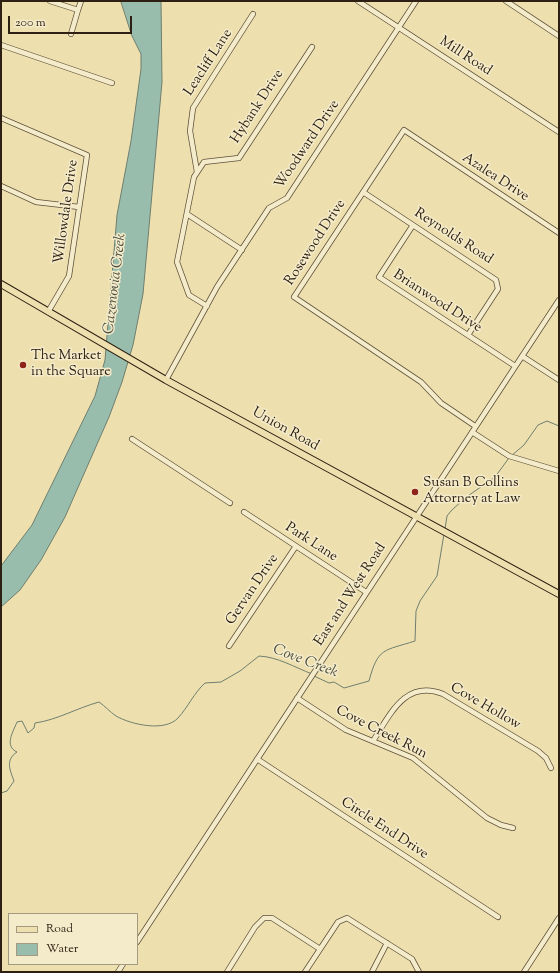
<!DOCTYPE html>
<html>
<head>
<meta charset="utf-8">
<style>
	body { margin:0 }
	#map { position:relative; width:560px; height:973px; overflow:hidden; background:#eee0ae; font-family:"Sorts Mill Goudy",serif }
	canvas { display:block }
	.frame { position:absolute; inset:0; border:2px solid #2d2013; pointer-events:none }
	.legend { position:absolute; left:8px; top:913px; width:130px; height:52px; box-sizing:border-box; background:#f4ebca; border:1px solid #a49a81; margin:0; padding:5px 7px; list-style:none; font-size:12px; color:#2d2013 }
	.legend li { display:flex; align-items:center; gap:8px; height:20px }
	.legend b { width:20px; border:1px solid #a49a81 }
	.scale { position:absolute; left:8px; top:16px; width:124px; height:18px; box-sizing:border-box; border:2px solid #2d2013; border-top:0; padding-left:5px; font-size:12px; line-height:14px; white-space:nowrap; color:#2d2013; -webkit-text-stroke:3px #f4ebca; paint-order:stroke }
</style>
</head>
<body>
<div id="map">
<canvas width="560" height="973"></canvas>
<div class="frame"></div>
<ul class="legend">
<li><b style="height:5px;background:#eee0ae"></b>Road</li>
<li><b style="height:11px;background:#99bdac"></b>Water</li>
</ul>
<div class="scale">200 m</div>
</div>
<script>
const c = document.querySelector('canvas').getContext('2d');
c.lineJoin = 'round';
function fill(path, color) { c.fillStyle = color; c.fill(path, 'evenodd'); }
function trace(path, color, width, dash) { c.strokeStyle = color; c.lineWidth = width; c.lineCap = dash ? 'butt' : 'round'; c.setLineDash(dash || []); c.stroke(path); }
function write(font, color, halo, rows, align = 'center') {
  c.font = font + ' "Sorts Mill Goudy",serif'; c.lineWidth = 3; c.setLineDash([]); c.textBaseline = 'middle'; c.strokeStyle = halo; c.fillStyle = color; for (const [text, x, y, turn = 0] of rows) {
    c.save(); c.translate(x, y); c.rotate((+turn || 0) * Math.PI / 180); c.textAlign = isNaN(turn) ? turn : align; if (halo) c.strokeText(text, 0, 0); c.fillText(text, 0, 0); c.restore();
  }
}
const water = new Path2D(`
	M 121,1 L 161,1 L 162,82 L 143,294 L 133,345 L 122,382 L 109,417 L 65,517 L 41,560 L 20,590 L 1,607 L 1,566 L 32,525 L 95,396 L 105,360 L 117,215 L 131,141 L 141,69 L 141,54 L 132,36 Z`);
const stream = new Path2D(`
	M 511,456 L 524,445 L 538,425 L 547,421 L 559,426
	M 445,529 L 447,516 L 451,511 L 465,498 L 495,477 L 509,458
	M 314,676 L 329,683 L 334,682 L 344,688 L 369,681 C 378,647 384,651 415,641 L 416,611 L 420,601 L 437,576 L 444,534
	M 1,793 L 7,791 L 14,781 C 10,770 5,760 17,752 C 4,746 13,732 17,722 L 22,721 L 28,733 L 34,728 L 35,723 C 57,720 77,708 99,702 C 105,706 110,712 116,716 C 132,725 165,732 178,718 C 188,707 194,693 205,683 L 221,682 L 240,671 L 259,656 C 278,657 294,667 312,674`);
const minor = new Path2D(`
	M 50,1 L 78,10 L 71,34
	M 358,1 L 559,132
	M 506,1 L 559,36
	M 78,10 L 81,1
	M 1,45 L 112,83
	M 1,118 L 87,155 L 69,276 L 48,312
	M 197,172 L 190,131 L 193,108 L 253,14
	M 1,186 L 36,202 L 79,207
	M 363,192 L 496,280 L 498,289 L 468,335
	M 187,214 L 242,250
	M 413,225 L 379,277 L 515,366
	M 207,306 L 189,295 L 177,262 L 194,177 L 204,162 L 239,158 L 312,47
	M 522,356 L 559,380
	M 166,380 L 217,287 L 269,208 L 287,198 L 416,1
	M 475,426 L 441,403 L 421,382 L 294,297 L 404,130 L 559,233
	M 472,432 L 509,456 L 559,471
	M 132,439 L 230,503
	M 244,512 L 366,592
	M 229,646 L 296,546
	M 297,698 L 346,730 L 413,758 L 487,818 L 501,825 L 513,828
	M 373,741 C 390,715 405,679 443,694 L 538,751 L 546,758 L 551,768
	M 257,759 L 498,917
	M 137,942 L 559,300
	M 118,972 L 123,964
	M 227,972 L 255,927 L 264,918 L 272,918 L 320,949
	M 305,972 L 338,922 L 347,918 L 412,959 L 419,972
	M 372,972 L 387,943
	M 524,972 L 559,918`);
const major = new Path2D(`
	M 1,284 L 166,380 L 559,594`);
const markers = [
	[23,365,4,"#8f2418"],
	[415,492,4,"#8f2418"]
];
const streetNames = [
	["Mill Road",465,57,33],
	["Leacliff Lane",209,63,-57],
	["Hybank Drive",258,107,-57],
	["Woodward Drive",308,145,-56],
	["Azalea Drive",495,178,33],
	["Willowdale Drive",67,212,-82],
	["Reynolds Road",453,237,33],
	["Rosewood Drive",316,243,-57],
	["Brianwood Drive",437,302,33],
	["Union Road",285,430,29],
	["Park Lane",311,543,33],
	["Gervan Drive",253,590,-56],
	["East and West Road",351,595,-57],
	["Cove Hollow",485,707,30],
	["Cove Creek Run",381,733,27],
	["Circle End Drive",384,829,33]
];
const poiNames = [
	["The Market",31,357],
	["in the Square",31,373],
	["Susan B Collins",423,484],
	["Attorney at Law",423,500]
];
const waterNames = [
	["Cazenovia Creek",116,284,-83],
	["Cove Creek",305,662,21]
];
fill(water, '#99bdac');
trace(water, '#6e7e6f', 1);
trace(stream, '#6e7e6f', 1);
trace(minor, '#5d503a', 6);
trace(major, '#2d2013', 8);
trace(minor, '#f4ebca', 4.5);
trace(major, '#eee0ae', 6);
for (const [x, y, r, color] of markers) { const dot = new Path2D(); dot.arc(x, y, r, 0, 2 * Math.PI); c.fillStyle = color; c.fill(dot); trace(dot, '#f4ebca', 1.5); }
write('14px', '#2d2013', '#f4ebca', streetNames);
write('14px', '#2d2013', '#f4ebca', poiNames, 'left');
write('italic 15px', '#4d4f41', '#f4ebca', waterNames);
</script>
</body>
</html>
